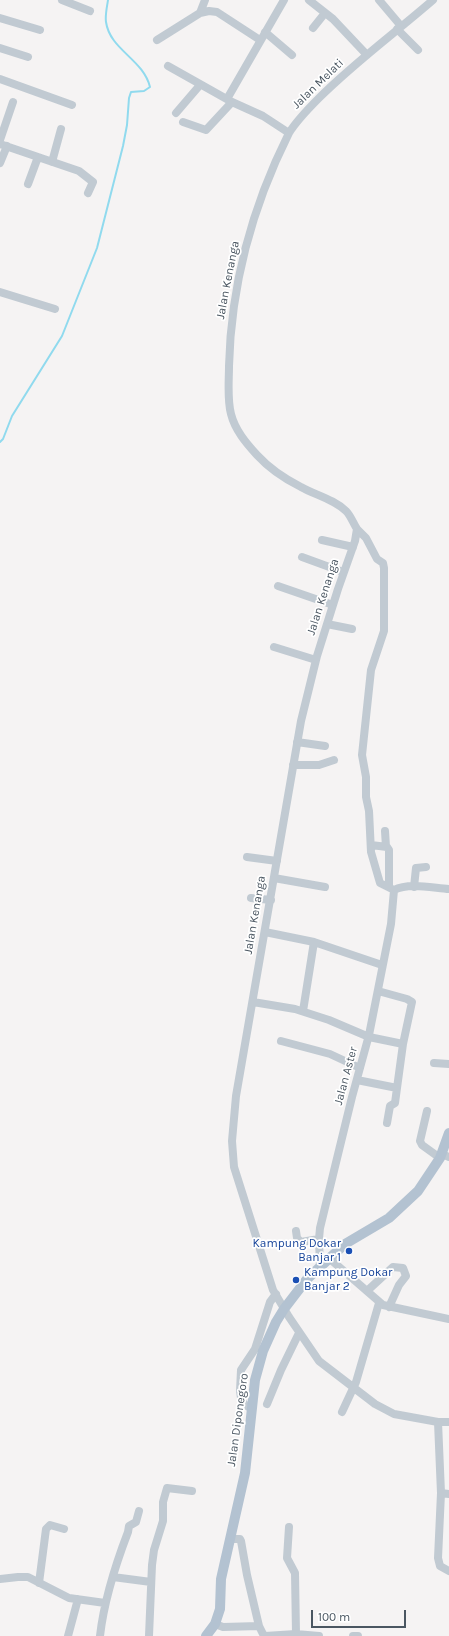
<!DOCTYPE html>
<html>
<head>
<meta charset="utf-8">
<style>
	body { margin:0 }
	#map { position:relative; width:449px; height:1636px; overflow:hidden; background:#f5f3f3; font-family:Karla,sans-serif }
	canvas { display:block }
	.scale { position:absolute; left:311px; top:1610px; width:95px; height:18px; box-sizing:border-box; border:2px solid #4a5661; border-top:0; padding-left:5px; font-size:12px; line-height:14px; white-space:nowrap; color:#4a5661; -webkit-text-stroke:3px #fff; paint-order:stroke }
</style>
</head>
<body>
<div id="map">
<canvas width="449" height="1636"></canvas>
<div class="scale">100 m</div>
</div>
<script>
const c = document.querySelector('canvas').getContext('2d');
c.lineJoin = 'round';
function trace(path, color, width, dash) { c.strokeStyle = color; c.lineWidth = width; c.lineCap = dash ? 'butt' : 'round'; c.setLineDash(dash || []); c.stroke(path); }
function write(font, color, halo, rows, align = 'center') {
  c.font = font + ' Karla,sans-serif'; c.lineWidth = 3.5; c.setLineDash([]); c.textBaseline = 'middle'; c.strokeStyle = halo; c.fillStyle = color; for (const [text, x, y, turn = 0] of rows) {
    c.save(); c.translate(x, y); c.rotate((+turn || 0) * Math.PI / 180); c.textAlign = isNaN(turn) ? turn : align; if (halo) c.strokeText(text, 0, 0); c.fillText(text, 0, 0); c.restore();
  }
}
const stream = new Path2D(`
	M 0,442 L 3,439 L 12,416 L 62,336 L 97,248 L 123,146 L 127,125 L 129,98 L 131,92 L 144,91 L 150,87 C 143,59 110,50 106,22 C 105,15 107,7 108,0`);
const minor = new Path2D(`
	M 62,0 L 90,11
	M 309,0 L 333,19 L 367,55
	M 379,0 L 401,26
	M 200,13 L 209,11 L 217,12 L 260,40
	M 0,18 L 40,30
	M 313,28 L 325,13
	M 397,29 L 418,50
	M 265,32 L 292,55
	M 157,40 L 200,13 L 205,0
	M 0,48 L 28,57
	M 168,66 L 232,102 L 263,116 L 289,133 C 253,205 231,285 229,366 C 229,381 227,399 231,414 C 235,430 246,443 257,455 C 268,467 285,479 301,487 C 315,495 334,499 346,511 C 351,516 353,523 357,529 L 355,541 L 338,589 L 317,656 L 301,721 L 236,1096 L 232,1141 L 234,1167 L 273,1290 L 289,1317 L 319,1361 L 375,1404 L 394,1414 L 438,1422 L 449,1422
	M 0,79 L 72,105
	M 227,99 L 284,0
	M 176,113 L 200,85
	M 183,122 L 206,130 L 232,102
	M 289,133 C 297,120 308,109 319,98 C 354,63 395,33 433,0
	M 0,140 L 13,102
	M 0,144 L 79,171 L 93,182 L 88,193
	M 52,162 L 61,129
	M 0,163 L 7,146
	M 28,184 L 38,157
	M 0,292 L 55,309
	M 357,529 L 366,538 L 377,559 L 383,563 L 384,568 L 384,631 L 371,670 L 362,755 L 366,777 L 366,797 L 369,811 L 371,852 L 380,883 L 394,890
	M 322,540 L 353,547
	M 302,557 L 343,572
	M 278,586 L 333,605
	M 327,624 L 352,629
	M 274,647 L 316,660
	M 297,742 L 325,746
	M 293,765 L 319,765 L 334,760
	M 385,831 L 386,847
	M 371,845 L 387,847 L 389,850 L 389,887
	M 247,857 L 277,861
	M 274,878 L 325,887
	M 414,887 L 416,868 L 426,867
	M 394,890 C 409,882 433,888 449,889
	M 251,898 L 271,900
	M 265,932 L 314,942 L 382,965
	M 378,991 L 407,999 L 412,1002 L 403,1044
	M 253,1002 L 295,1009 L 329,1020 L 369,1037 L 403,1044 L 397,1088 L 357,1080
	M 303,1011 L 314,942
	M 281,1041 L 330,1054 L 360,1068
	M 434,1063 L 449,1064
	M 427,1111 L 420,1141 L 422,1145 L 440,1158
	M 387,1123 L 390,1106 L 395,1103 L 397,1088
	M 442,1154 L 449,1157
	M 296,1231 L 297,1238 L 301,1242 L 319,1239
	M 330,1259 L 383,1305 L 449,1319
	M 320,1267 L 319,1239 L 320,1228 L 352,1097 L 369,1035 L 391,924 L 394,890
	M 367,1291 L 393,1267 L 403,1268 L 406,1276 L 399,1285 L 389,1307
	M 267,1404 L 281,1370 L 299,1333
	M 252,1409 L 244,1404 L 241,1398 L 240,1391 L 241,1370 L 255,1349 L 270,1302 L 276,1294
	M 342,1412 L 356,1382 L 379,1303
	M 438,1422 L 441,1493 L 449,1494
	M 441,1493 L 438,1558 L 440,1566 L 449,1571
	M 289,1527 L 287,1558 L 295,1573 L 296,1634
	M 230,1539 L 240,1539 L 241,1541 L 247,1575 L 259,1626
	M 113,1577 L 151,1582
	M 0,1579 L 18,1577 L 28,1577 L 69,1598 L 105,1603
	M 39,1583 L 46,1529 L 50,1525 L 64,1529
	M 215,1624 L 223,1627 L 259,1626 L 264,1636
	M 68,1636 L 78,1599
	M 100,1636 C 104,1600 115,1566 128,1532 L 129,1526 L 136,1522 L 139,1511
	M 149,1636 L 152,1565 L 154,1550 L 163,1521 L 163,1502 L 167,1488 L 192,1491
	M 265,1636 L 296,1634 L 319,1636
	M 353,1636 L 358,1636`);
const major = new Path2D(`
	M 206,1636 L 215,1624 L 220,1609 L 221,1579 L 245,1473 L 255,1380 L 263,1351 L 276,1322 L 284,1309 L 307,1279 L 320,1267 L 345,1244 L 389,1218 L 418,1191 L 440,1158 L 449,1133`);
const markers = [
	[349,1251,4,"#1a4fb4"],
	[296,1280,4,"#1a4fb4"]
];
const streetNames = [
	["Jalan Melati",318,84,-44],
	["Jalan Kenanga",228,280,-79],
	["Jalan Kenanga",323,597,-72],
	["Jalan Kenanga",255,915,-80],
	["Jalan Aster",346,1076,-75],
	["Jalan Diponegoro",238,1420,-82]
];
const transitNames = [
	["Kampung Dokar",341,1244],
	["Banjar 1",341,1258],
	["Kampung Dokar",304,1273,"left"],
	["Banjar 2",304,1287,"left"]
];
trace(stream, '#90daee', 2);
trace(minor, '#c1cad2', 8);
trace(major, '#b3c2d1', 10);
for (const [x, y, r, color] of markers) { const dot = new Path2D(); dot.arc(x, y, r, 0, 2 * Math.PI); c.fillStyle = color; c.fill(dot); trace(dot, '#fff', 1.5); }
write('12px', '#4a5661', '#fff', streetNames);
write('12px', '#164399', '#fff', transitNames, 'right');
</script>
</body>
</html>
